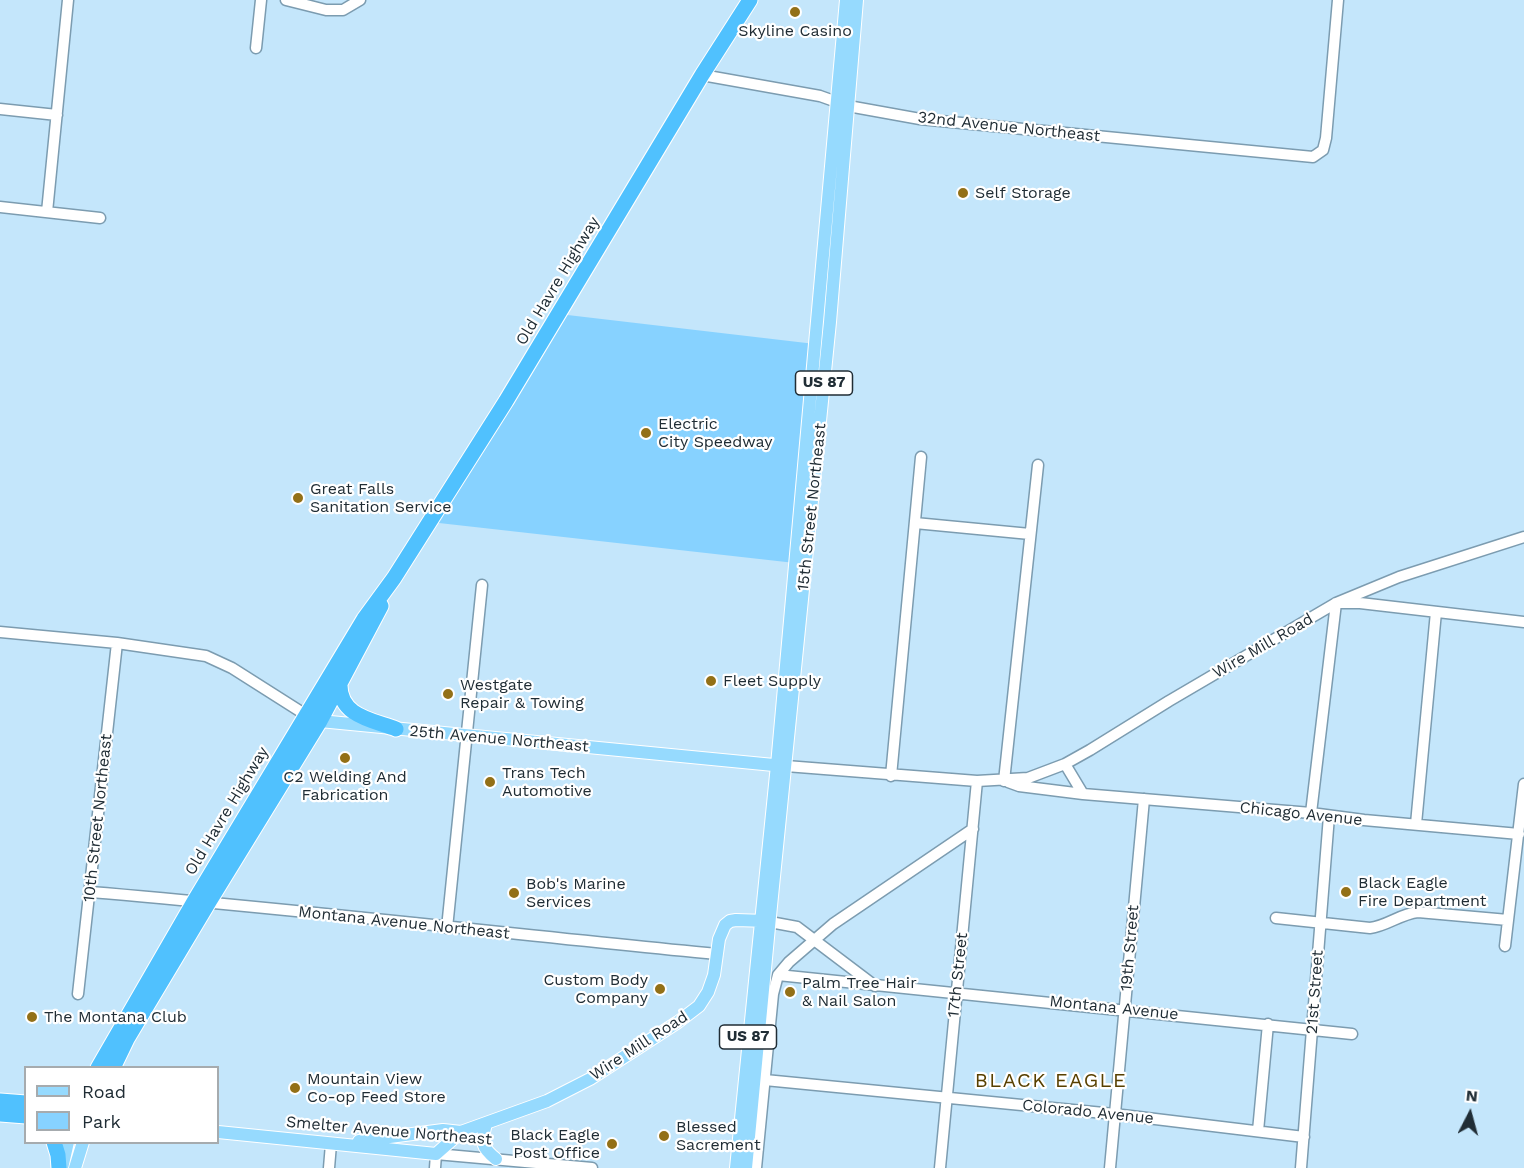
<!DOCTYPE html>
<style>
body{margin:0}
#map{position:relative;width:1524px;height:1168px;overflow:hidden;background:#c4e6fb;font-family:"Work Sans",sans-serif}
canvas{display:block}
.legend{position:absolute;left:24px;top:1066px;width:195px;height:78px;box-sizing:border-box;background:#fff;border:2px solid #a6abae;margin:0;padding:8px 10px;list-style:none;font-size:18px;color:#202d35}
.legend li{display:flex;align-items:center;gap:12px;height:30px}
.legend b{width:30px;border:2px solid #a6abae}
.north{position:absolute;left:1440px;top:1084px;width:60px;height:60px;-webkit-text-stroke:4px #fff;paint-order:stroke;rotate:6deg;font-size:16px;font-weight:700;line-height:24px;text-align:center;color:#202d35}
.north::after{content:'';display:block;margin:auto;width:21px;height:27px;background:#202d35;clip-path:polygon(50% 0,100% 100%,50% 72%,0 100%)}
</style>
<div id="map">
<canvas width="1524" height="1168"></canvas>
<ul class="legend">
<li><b style="height:8px;background:#96dafe"></b>Road</li>
<li><b style="height:16px;background:#87d2ff"></b>Park</li>
</ul>
<div class="north">N</div>
</div>
<script>
const g = document.querySelector('canvas').getContext('2d');
g.lineJoin = 'round';
function paint(path, color) { g.fillStyle = color; g.fill(path, 'evenodd'); }
function strokePath(path, color, width, dash) { g.strokeStyle = color; g.lineWidth = width; g.lineCap = dash ? 'butt' : 'round'; g.setLineDash(dash || []); g.stroke(path); }
function write(font, color, halo, rows, align = 'center') {
  g.font = font + ' "Work Sans",sans-serif'; g.lineWidth = 4.5; g.setLineDash([]); g.textBaseline = 'middle'; g.strokeStyle = halo; g.fillStyle = color; for (const [text, x, y, turn = 0] of rows) {
    g.save(); g.translate(x, y); g.rotate((+turn || 0) * Math.PI / 180); g.textAlign = isNaN(turn) ? turn : align; if (halo) g.strokeText(text, 0, 0); g.fillText(text, 0, 0); g.restore();
  }
}
const green = new Path2D(`
 M559,314L815,344L795,563L430,522Z`);
const minor = new Path2D(`
 M286,0L326,10H343L360,0
 M256,48L261,0
 M702,75L820,96L848,106L920,119L1313,157L1323,150L1326,138L1338,0
 M0,109L57,115
 M0,207L100,218
 M47,212L68,0
 M915,523L1030,534
 M0,632L117,643L206,656L232,668L306,715
 M1065,764L1083,794
 M786,766L977,781L1028,778L1065,764L1090,750L1169,701L1336,603L1399,577L1524,537
 M891,776L921,457
 M1004,781L1038,465
 M1008,782L1019,786L1083,794L1311,813L1364,820L1519,834
 M1311,813L1336,603H1360L1524,622
 M1416,824L1436,612
 M90,892C299,909 508,934 717,954
 M1276,918L1370,928C1387,926 1400,914 1418,912L1508,920
 M770,922L797,927L875,986
 M447,928L482,585
 M1505,946L1524,784
 M778,975L1352,1034
 M78,994L117,643
 M765,1080L1114,1114L1304,1137
 M1258,1131L1268,1024
 M329,1168L331,1144
 M435,1168L436,1154L592,1168
 M756,1168L773,994L778,975L789,962L833,924L973,829
 M940,1168L977,781
 M1110,1168L1144,799
 M1301,1168L1329,816`);
const major = new Path2D(`
 M312,718L320,721L784,766
 M486,1124C481,1142 481,1147 496,1159
 M218,1132L436,1154L461,1132L547,1101L590,1079L678,1022L699,1006L708,992L714,975L719,939L725,925L730,921L736,920L766,921
 M359,1141L443,1130L461,1132
 M62,1168L68,1142
 M75,1168L83,1142
 M736,1168L777,765L846,0
 M746,1168L771,906L830,322L857,0`);
const highway = new Path2D(`
 M340,684C339,716 372,720 396,729
 M98,1068L195,900L364,619L394,578L506,401L702,75L750,0
 M113,1068L127,1039L209,902L320,721L381,606
 M0,1101L26,1103
 M0,1114L26,1116
 M54,1142L58,1155L59,1168`);
const markers = [
 [795,12,6,"#937017"],
 [963,193,6,"#937017"],
 [646,433,6,"#937017"],
 [298,498,6,"#937017"],
 [711,681,6,"#937017"],
 [448,694,6,"#937017"],
 [345,758,6,"#937017"],
 [490,782,6,"#937017"],
 [1346,892,6,"#937017"],
 [514,893,6,"#937017"],
 [660,989,6,"#937017"],
 [790,992,6,"#937017"],
 [32,1017,6,"#937017"],
 [295,1088,6,"#937017"],
 [664,1136,6,"#937017"],
 [612,1144,6,"#937017"]
];
const shields = [
 [824,383,57],
 [748,1037,57]
];
const shieldNames = [
 ["US 87",824,383],
 ["US 87",748,1037]
];
const poiNames = [
 ["Skyline Casino",795,31,"center"],
 ["Self Storage",975,193],
 ["Electric",658,424],
 ["City Speedway",658,442],
 ["Great Falls",310,489],
 ["Sanitation Service",310,507],
 ["Fleet Supply",723,681],
 ["Westgate",460,685],
 ["Repair & Towing",460,703],
 ["Trans Tech",502,773],
 ["Automotive",502,791],
 ["C2 Welding And",345,777,"center"],
 ["Fabrication",345,795,"center"],
 ["Black Eagle",1358,883],
 ["Fire Department",1358,901],
 ["Bob's Marine",526,884],
 ["Services",526,902],
 ["Custom Body",648,980,"right"],
 ["Company",648,998,"right"],
 ["Palm Tree Hair",802,983],
 ["& Nail Salon",802,1001],
 ["The Montana Club",44,1017],
 ["Mountain View",307,1079],
 ["Co-op Feed Store",307,1097],
 ["Blessed",676,1127],
 ["Sacrement",676,1145],
 ["Black Eagle",600,1135,"right"],
 ["Post Office",600,1153,"right"]
];
const streetNames = [
 ["32nd Avenue Northeast",1009,127,6],
 ["Old Havre Highway",558,281,-59],
 ["15th Street Northeast",812,507,-84],
 ["Wire Mill Road",1263,646,-30],
 ["25th Avenue Northeast",499,739,5],
 ["Old Havre Highway",227,811,-59],
 ["Chicago Avenue",1301,814,6],
 ["10th Street Northeast",98,818,-84],
 ["Montana Avenue Northeast",404,923,6],
 ["19th Street",1130,948,-85],
 ["17th Street",958,975,-84],
 ["21st Street",1315,992,-86],
 ["Montana Avenue",1114,1008,6],
 ["Wire Mill Road",639,1046,-33],
 ["Colorado Avenue",1088,1112,6],
 ["Smelter Avenue Northeast",389,1131,5]
];
const quarterNames = [
 ["BLACK EAGLE",1051,1081]
];
paint(green, '#87d2ff');
strokePath(minor, '#7c9cb0', 13);
strokePath(major, '#fff', 14);
strokePath(highway, '#fff', 17);
strokePath(minor, '#fff', 10);
strokePath(major, '#96dafe', 12);
strokePath(highway, '#50c1fe', 15);
for (const [x, y, r, color] of markers) { const dot = new Path2D(); dot.arc(x, y, r, 0, 2 * Math.PI); g.fillStyle = color; g.fill(dot); strokePath(dot, '#fff', 2); }
for (const [x, y, w] of shields) { const box = new Path2D(); box.roundRect(x - w / 2, y - 12, w, 24, 4.5); g.fillStyle = '#fff'; g.fill(box); strokePath(box, '#202d35', 1.5); }
write('bold 15px', '#202d35', null, shieldNames);
write('16px', '#202d35', '#fff', poiNames, 'left');
write('16px', '#202d35', '#fff', streetNames);
g.letterSpacing = '1.5px';
write('20px', '#584000', '#fff', quarterNames);
g.letterSpacing = '0px';
</script>
